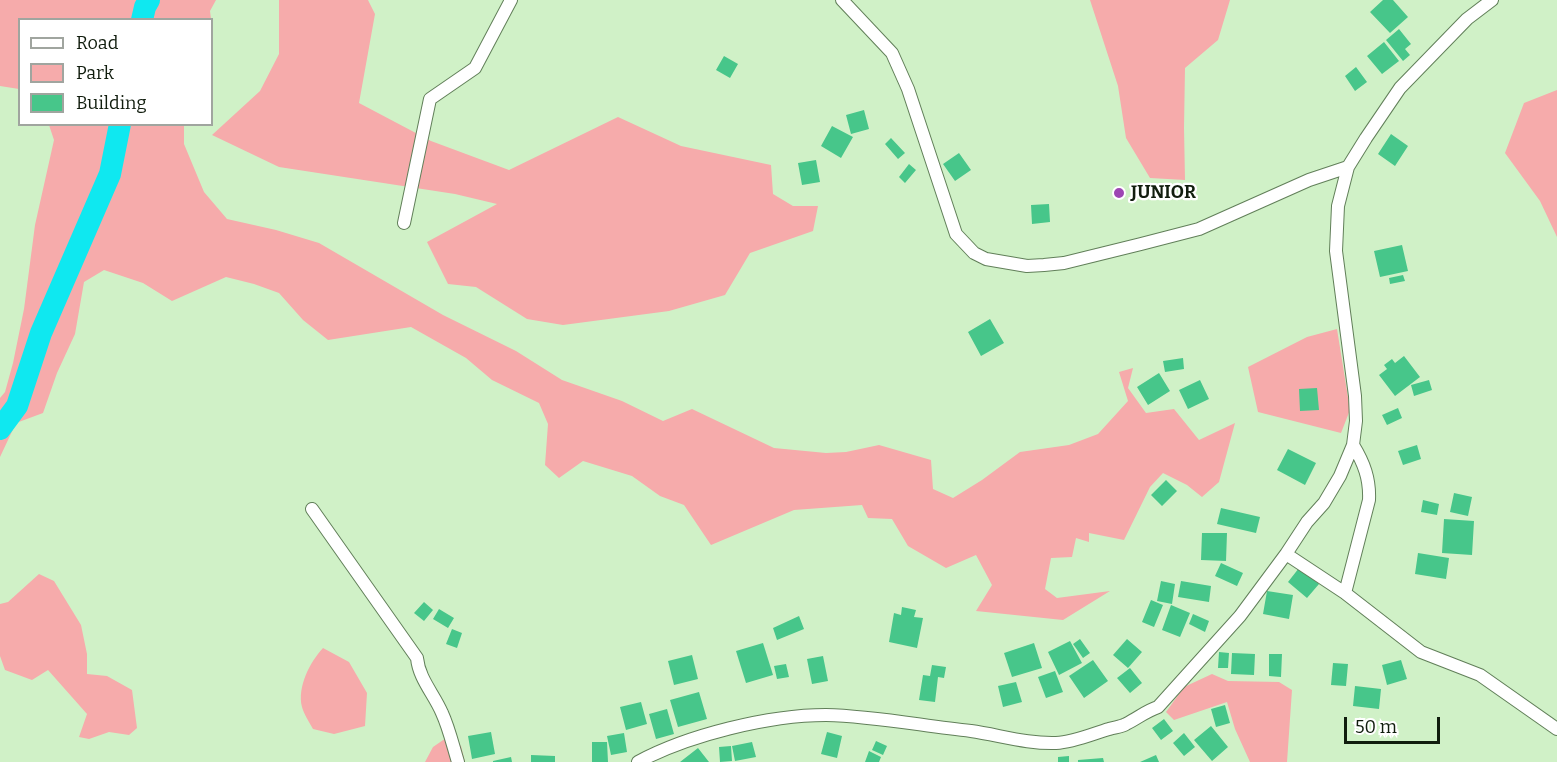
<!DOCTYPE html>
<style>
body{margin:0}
#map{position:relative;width:1557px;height:762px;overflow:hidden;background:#d0f1c7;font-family:Bitter,serif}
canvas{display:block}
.legend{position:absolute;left:18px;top:18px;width:195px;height:108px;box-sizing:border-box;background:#fff;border:2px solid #a0a59f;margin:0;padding:8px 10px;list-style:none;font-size:18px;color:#111d0e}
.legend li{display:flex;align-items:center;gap:12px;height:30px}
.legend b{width:30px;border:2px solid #a0a59f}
.scale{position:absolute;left:1344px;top:717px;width:96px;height:27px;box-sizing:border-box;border:3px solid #111d0e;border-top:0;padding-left:8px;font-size:18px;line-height:21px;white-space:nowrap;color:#111d0e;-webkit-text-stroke:4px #fff;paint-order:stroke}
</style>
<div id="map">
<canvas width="1557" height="762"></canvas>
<ul class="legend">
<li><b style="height:8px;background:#fff"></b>Road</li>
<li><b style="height:16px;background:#f6abab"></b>Park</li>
<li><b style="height:16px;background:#47c68a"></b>Building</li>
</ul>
<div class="scale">50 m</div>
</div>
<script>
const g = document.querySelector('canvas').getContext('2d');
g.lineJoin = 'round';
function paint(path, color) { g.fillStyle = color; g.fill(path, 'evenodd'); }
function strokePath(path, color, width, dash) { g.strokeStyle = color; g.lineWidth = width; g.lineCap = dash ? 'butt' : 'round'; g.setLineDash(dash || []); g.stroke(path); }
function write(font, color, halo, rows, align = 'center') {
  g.font = font + ' Bitter,serif'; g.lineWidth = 4.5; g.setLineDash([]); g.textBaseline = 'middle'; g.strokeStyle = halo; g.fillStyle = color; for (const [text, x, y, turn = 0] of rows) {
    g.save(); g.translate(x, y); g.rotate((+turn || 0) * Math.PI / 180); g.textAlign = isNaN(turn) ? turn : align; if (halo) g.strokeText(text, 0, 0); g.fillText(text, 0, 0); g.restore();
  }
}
const green = new Path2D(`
 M0,0H216L210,11L211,19L20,20L19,89L0,86Z
 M279,0H368L375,14L359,103L431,141L509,170L618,117L681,146L771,165L773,194L793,206H818L813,231L750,253L725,295L669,311L563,325L527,319L476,287L448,284L427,242L497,204L455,194L279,167L212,135L260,91L279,54Z
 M1090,0H1230L1218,40L1185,68L1184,128L1185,180L1150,178L1126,138L1118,86Z
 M1557,90V237L1540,201L1505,153L1524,103Z
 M49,125H184V144L204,192L227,219L276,230L319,243L443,315L516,351L562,380L622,401L663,421L692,409L774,448L826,453L846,452L879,445L931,460L933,489L953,498L982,480L1020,452L1069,445L1098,434L1128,401L1119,372L1133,368L1128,388L1146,413L1174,409L1199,440L1235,423L1219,482L1202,497L1187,485L1163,473L1150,487L1124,540L1089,533V542L1076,538L1072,557L1051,558L1045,589L1057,598L1110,591L1063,620L976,611L992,585L976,555L946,568L908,546L892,519L868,518L862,505L794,510L711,545L684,505L660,496L632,476L583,461L559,478L545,465L548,424L539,403L492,380L466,358L411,327L328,340L303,320L279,293L254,284L226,277L172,301L143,283L104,270L84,282L75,334L57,373L43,413L16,423L0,457V398L5,392L13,363L24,309L35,225L54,140Z
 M1337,329L1350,410L1341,433L1258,412L1248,367L1307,337Z
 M39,574L54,581L81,625L87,654V674L107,676L132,690L137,728L129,735L109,732L89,739L79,737L87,714L48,670L32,680L5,670L0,656V604L8,602Z
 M323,648L349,662L367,693L365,726L334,734L313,729C309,722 304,714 302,707C297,687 310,662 323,648Z
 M1212,674L1228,681L1279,682L1292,690L1287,762H1250L1235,729L1227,702L1174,720L1166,712L1184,687Z
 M449,736L461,746L465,762H425L433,747Z`);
const river = new Path2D(`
 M142,20L145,7L149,0
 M0,429L17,406L41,333L110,174L120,124`);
const building = new Path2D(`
 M1383,0H1393L1408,17L1390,33L1370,12Z
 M1399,29L1411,44L1405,49L1410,55L1403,61L1386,40Z
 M1384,42L1399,61L1382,74L1367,56Z
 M724,56L738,64L730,78L716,70Z
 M1356,67L1367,82L1355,91L1345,76Z
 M864,110L869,129L851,134L846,115Z
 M832,126L853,137L841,158L821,146Z
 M1391,134L1408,146L1395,166L1378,154Z
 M891,138L905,153L898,159L885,144Z
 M959,153L971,170L955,181L943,164Z
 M816,160L820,182L802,185L798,163Z
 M909,164L916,170L905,183L899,177Z
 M1049,204L1050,222L1032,224L1031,205Z
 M1402,245L1408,271L1380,277L1374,251Z
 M1403,275L1405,281L1390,284L1389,278Z
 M990,319L1004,343L981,356L968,332Z
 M1404,356L1420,377L1395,396L1379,375L1387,369L1384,365L1392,359L1395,363Z
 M1183,358L1184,369L1165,372L1163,361Z
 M1159,373L1170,391L1148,405L1137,387Z
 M1200,380L1209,399L1188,409L1179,390Z
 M1429,380L1432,390L1414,396L1411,385Z
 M1317,388L1319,410L1300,411L1299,389Z
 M1398,408L1402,418L1387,425L1382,415Z
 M1417,445L1421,459L1403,465L1398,451Z
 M1288,449L1316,463L1305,485L1277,470Z
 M1166,480L1177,491L1162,506L1151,495Z
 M1454,493L1472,497L1468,516L1450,512Z
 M1423,500L1439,504L1437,515L1421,512Z
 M1221,508L1260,517L1256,533L1217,524Z
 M1444,519L1474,521L1472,555L1442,553Z
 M1202,533H1227L1226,561L1201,560Z
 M1418,553L1449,558L1446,579L1415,574Z
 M1221,563L1243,573L1237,586L1215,576Z
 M1299,568L1319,584L1307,598L1288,582Z
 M1161,581L1175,584L1172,604L1157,601Z
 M1181,581L1211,586L1209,602L1178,597Z
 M1267,591L1293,595L1289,619L1263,614Z
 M1151,600L1163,605L1154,627L1142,622Z
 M424,602L433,610L424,621L414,613Z
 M1171,605L1190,613L1180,637L1162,630Z
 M902,607L916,610L914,617L923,618L917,648L889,642L894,613L901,615Z
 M439,609L454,618L448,628L433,619Z
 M1193,614L1209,621L1205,632L1189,624Z
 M799,616L804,629L777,640L773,628Z
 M452,629L462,633L457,648L446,644Z
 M1080,639L1090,653L1083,658L1073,644Z
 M1127,639L1142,652L1128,668L1113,655Z
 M1070,641L1082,663L1059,675L1048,652Z
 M763,643L773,675L746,683L736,651Z
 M1034,643L1042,668L1012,677L1004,653Z
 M1219,652L1229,653L1228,668H1218Z
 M1232,653L1255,654L1254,675L1231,674Z
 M1269,654H1282L1281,677L1269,676Z
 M692,655L698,679L674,685L668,661Z
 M823,656L828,681L812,684L807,659Z
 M1093,660L1108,681L1084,698L1069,676Z
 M1401,660L1407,679L1387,685L1382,665Z
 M1333,663L1348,664L1346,686L1331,685Z
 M786,664L789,677L777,679L774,666Z
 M932,665L946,667L944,678L938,677L935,702L919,700L923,675L930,676Z
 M1130,668L1142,683L1130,693L1117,678Z
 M1055,671L1063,692L1046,698L1038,677Z
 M1016,682L1022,702L1003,707L998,686Z
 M1355,686L1381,689L1379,709L1353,706Z
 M699,692L707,719L678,727L670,700Z
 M641,702L647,724L626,730L620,707Z
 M1225,705L1230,723L1216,727L1211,709Z
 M667,709L674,734L656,739L649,714Z
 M1164,719L1173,731L1161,740L1152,728Z
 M1211,726L1228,747L1212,761L1194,740Z
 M491,732L495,754L472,759L468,736Z
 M827,732L842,736L837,758L821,754Z
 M624,733L627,752L611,755L607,736Z
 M1184,733L1195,747L1184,756L1173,743Z
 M876,741L887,746L883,755L872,750Z
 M592,742H607L608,762H592Z
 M752,742L756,757L735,761L732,746Z
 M731,746L732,761L720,762L719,747Z
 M698,748L709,762H680Z
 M869,751L881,757L879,762H865Z
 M531,755L555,756V762H531Z
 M1156,755L1159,762H1140Z
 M1069,756V762H1058V757Z
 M511,757L512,762H493V761Z
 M1103,758L1104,762H1078V760Z`);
const minor = new Path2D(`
 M842,0L892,53L908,89L956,234L974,253L986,259L1027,266L1044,265L1064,263L1141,244L1199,229L1309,180L1348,167
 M404,223L430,99L475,68L511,0
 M312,509L417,658C419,679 434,694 442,713C449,728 453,746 458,762
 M1286,554L1345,593L1421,652L1480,675L1557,729
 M1345,593L1369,500C1370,479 1364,463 1353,445
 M638,762C688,735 769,715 826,715C874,716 923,726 971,731C999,735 1028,744 1056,743C1074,742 1092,734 1109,729C1115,727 1121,727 1126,724C1138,718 1146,711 1158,707L1240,616L1286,554L1307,522L1324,503L1340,476L1353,445L1356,421L1355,396L1336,251L1338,206L1348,167L1366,138L1400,88L1467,19L1492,0`);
const markers = [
 [1119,193,6,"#9d46b3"]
];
const poiNames = [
 ["JUNIOR",1131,193]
];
paint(green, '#f6abab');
strokePath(river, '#0fe8f0', 22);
paint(building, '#47c68a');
strokePath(minor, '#617f59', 14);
strokePath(minor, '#fff', 12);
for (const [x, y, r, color] of markers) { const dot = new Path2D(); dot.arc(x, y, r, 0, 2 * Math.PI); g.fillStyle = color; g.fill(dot); strokePath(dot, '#fff', 2); }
write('bold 18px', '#111d0e', '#fff', poiNames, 'left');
</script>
